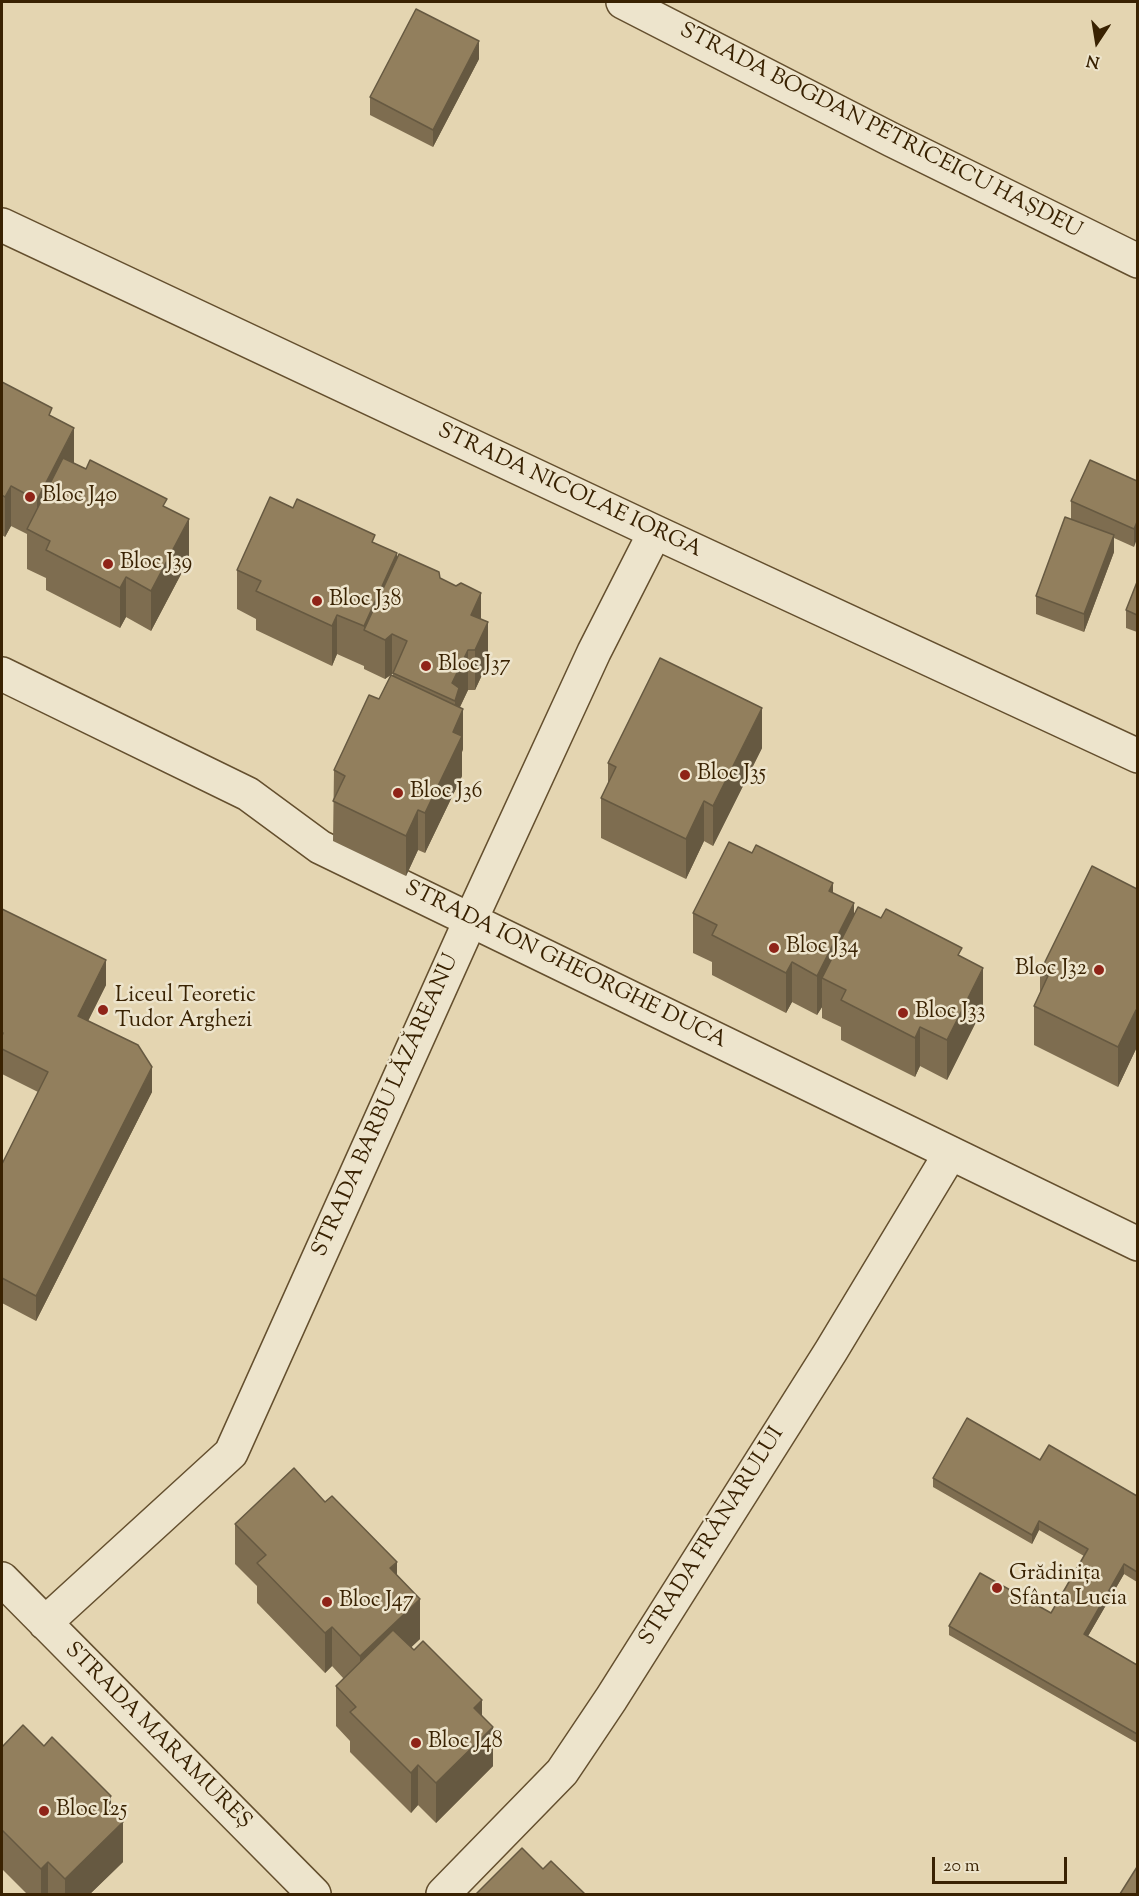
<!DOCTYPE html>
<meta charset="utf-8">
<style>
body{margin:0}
#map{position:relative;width:1139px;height:1896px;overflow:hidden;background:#e4d5b1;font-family:"Sorts Mill Goudy",serif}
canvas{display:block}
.frame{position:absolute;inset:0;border:3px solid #392202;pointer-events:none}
.north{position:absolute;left:1067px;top:12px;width:60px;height:60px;-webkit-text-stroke:4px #ede4cc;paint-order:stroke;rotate:192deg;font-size:16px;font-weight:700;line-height:24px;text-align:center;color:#392202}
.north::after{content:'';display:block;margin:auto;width:21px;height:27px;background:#392202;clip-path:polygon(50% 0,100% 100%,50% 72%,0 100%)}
.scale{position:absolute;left:932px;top:1857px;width:135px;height:27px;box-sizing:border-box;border:3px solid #392202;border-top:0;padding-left:8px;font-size:18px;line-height:21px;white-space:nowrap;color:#392202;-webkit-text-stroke:4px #ede4cc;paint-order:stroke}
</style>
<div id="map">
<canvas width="1139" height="1896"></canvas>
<div class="frame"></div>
<div class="north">N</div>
<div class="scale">20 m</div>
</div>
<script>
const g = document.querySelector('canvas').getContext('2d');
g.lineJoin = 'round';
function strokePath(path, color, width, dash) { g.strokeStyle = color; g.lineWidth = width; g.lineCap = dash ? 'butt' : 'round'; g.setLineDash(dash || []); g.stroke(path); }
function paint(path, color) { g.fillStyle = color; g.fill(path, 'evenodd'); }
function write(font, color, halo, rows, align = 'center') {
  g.font = font + ' "Sorts Mill Goudy",serif'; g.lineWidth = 5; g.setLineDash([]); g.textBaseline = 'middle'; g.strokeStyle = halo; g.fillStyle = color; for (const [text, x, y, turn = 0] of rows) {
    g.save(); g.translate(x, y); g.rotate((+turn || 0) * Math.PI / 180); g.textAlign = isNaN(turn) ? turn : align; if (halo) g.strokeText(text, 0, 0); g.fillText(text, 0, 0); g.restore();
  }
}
const minor = new Path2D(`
 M623,2L892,140L1138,261
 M2,225L655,532L1138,756
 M2,674L248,794L320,847L1138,1244
 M2,1579L314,1894
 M45,1623L231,1453L471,919L594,652L655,532
 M443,1894L562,1772L611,1699L831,1351L950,1154`);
const wall = new Path2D(`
 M479,59L433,147L370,115V97Z
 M2,382L52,417L74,463L167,508L189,559L151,631L126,617L120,628L46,590V578L27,569V534L11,526L5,537L2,535Z
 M1137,481L1134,547L1114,538V552L1084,632L1036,614V596L1071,519V501Z
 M293,508L375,543L397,558L440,578L481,619L488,662L475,690H468L460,707L463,749L462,752V776L425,853L418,850L406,876L333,841L334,770L379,699L393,676V674H392L385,679L364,669V665V666L337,654L332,666L256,630V619L237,609V570Z
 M1137,582V632L1126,628V610Z
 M762,748L713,846L704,841L686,879L601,838V798L608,785V763Z
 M1137,889V1050L1136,1049L1118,1087L1034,1045V1006L1040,993V972Z
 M833,893L854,915L962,957L983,1008L947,1080L920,1066L915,1077L841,1040V1027L822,1018V1007L817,1015L792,1002L786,1013L712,975V962L693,953V913Z
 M2,909L106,985L88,1021L152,1092L36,1321L2,1303V1164L38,1092L2,1074Z
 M1040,1460L1137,1496V1582L1124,1574L1088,1636L1137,1665V1743L949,1635V1626L1051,1613L1084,1556L1039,1530L1032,1544L933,1487V1478Z
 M325,1502L397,1575L420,1639L411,1647L482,1715L493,1766L436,1823L418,1805L411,1813L350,1752V1741L336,1726V1686L344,1679L332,1666L325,1673L257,1603V1586L235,1564V1524Z
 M2,1747L111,1811L123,1862L90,1894H27L2,1869Z`);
const shadedWall = new Path2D(`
 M479,41V59L433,147V130Z
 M74,428V468L37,534V500Z
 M11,486V526L5,537V497Z
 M189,519V559L151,631V591Z
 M1137,522V539L1134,547V529Z
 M1114,535V552L1084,632V614Z
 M397,553V593L364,630V666V626Z
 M126,577V617L120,628V588Z
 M481,593V632L471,615Z
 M337,615V654L332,666V626Z
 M488,622V662L475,690V650Z
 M392,634V674L385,679V640Z
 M468,650V690L459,709H463V749L462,752V776L425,853V813L455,727V701L452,683Z
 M762,708V748L713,846V806Z
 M704,801V841L686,879V839Z
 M418,810V850L406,876V836Z
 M833,883V923L829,891Z
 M854,903V943L822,978V1007L817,1015V976Z
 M106,960V985L78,1041V1016Z
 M792,962V1002L786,1013V973Z
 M983,968V1008L947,1080V1040Z
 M1136,1010V1049L1118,1087V1047Z
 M920,1027V1066L915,1077V1038Z
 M152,1067V1092L36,1321V1296Z
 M1039,1521V1530L1032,1544V1535Z
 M397,1562V1602L390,1568Z
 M1124,1564V1574L1084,1643V1634Z
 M420,1599V1639L360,1696V1656Z
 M332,1627V1666L325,1673V1633Z
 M482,1700V1738L493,1727V1766L436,1823V1783L474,1708Z
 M418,1765V1805L411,1813V1773Z
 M111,1796V1834L123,1822V1862L90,1894H65V1879L103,1804Z
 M48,1862V1894H41V1869Z`);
const building = new Path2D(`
 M416,9L479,41L433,130L370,97Z
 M2,382L52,408L49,415L74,428L37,500L11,486L5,497L2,495Z
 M63,458L86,469L90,460L167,499L163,506L189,519L151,591L126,577L120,588L46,550L50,541L27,529Z
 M1090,460L1137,481V522L1134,529L1071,501Z
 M270,497L293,508L297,499L375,535L372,542L397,553L364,626L337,615L332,626L256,591L261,581L237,570Z
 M1065,517L1114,535L1084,614L1036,596Z
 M399,554L439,572L440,578L456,586L461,583L481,593L471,615L488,622L475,650H468L452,683L459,688L455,701L393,673L407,641L392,634L385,640L364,630Z
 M1137,582V615L1126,610Z
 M660,658L762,708L713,806L704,801L686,839L601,798L616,767L608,763Z
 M391,675L463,709L453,732L462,736L425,813L418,810L406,836L333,801L345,776L334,770L369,695L379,699Z
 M729,842L752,853L756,845L833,883L829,891L854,903L817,976L792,962L786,973L712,935L717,925L693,913Z
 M1092,866L1137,889V1010H1136L1118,1047L1034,1006L1048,976L1040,972Z
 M858,907L881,918L886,909L962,948L958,955L983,968L947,1040L920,1027L915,1038L841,1000L846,990L822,978Z
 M2,909L106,960L78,1016L138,1045L152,1067L36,1296L2,1278V1164L48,1072L2,1049V1036L3,1033L2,1032Z
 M967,1418L1040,1460L1049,1445L1137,1496V1572L1124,1564L1084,1634L1137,1665V1734L949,1626L980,1573L1051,1613L1088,1549L1039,1521L1032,1535L933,1478Z
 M294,1468L325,1502L332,1496L397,1562L390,1568L420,1599L360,1656L332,1627L325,1633L257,1563L266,1555L235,1524Z
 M393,1630L414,1650L423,1641L482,1700L474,1708L493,1727L436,1783L418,1765L411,1773L350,1712L356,1707L336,1686Z
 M23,1725L44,1746L52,1737L111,1796L103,1804L123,1822L65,1879L48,1862L41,1869L2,1830V1747Z
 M522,1848L543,1869L551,1861L585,1894H476Z
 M1137,1867V1894H1120Z`);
const markers = [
 [30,497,6,"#8f2418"],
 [108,564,6,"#8f2418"],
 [317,601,6,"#8f2418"],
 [426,666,6,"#8f2418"],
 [685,775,6,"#8f2418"],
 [398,793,6,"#8f2418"],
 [774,948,6,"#8f2418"],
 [1099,970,6,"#8f2418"],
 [103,1010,6,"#8f2418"],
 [903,1013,6,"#8f2418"],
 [997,1588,6,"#8f2418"],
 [327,1602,6,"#8f2418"],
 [416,1743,6,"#8f2418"],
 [44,1811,6,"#8f2418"]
];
const streetNames = [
 ["STRADA BOGDAN PETRICEICU HAȘDEU",880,132,27],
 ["STRADA NICOLAE IORGA",569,492,25],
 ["STRADA ION GHEORGHE DUCA",565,966,26],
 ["STRADA BARBU LĂZĂREANU",387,1106,-66],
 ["STRADA FRÂNARULUI",713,1537,-58],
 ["STRADA MARAMUREȘ",157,1737,45]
];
const poiNames = [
 ["Bloc J40",42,497],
 ["Bloc J39",120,564],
 ["Bloc J38",329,601],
 ["Bloc J37",438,666],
 ["Bloc J35",697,775],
 ["Bloc J36",410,793],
 ["Bloc J34",786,948],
 ["Bloc J32",1087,970,"right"],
 ["Liceul Teoretic",115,997],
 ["Tudor Arghezi",115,1022],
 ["Bloc J33",915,1013],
 ["Grădinița",1009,1575],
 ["Sfânta Lucia",1009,1600],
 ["Bloc J47",339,1602],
 ["Bloc J48",428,1743],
 ["Bloc I25",56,1811]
];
strokePath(minor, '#644f2e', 36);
strokePath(minor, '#ede4cc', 33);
paint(wall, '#7e6d50');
paint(shadedWall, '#665941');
paint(building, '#927f5d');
strokePath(building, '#665941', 1.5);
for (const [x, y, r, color] of markers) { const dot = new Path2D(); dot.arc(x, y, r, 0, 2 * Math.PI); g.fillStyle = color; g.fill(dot); strokePath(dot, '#ede4cc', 2); }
write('22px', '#392202', '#ede4cc', streetNames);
write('22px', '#392202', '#ede4cc', poiNames, 'left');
</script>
